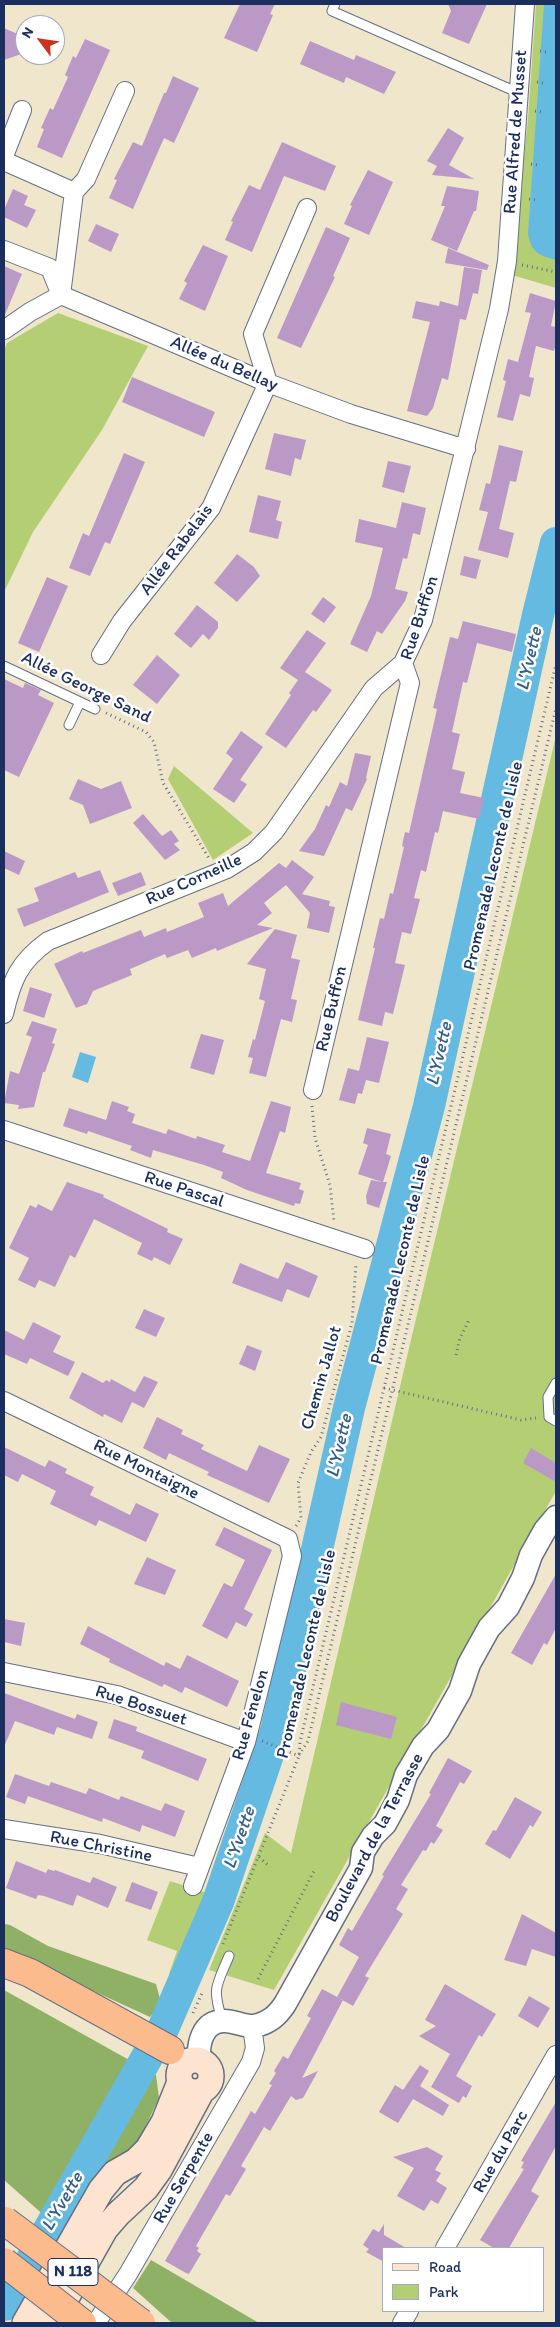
<!DOCTYPE html>
<meta charset="utf-8">
<style>
body{margin:0}
#map{position:relative;width:560px;height:2327px;overflow:hidden;background:#efe6cb;font-family:Itim,sans-serif}
canvas{display:block}
.frame{position:absolute;inset:0;border:5px solid #1b2f5e;pointer-events:none}
.legend{position:absolute;left:382px;top:2247px;width:162px;height:65px;box-sizing:border-box;background:#fff;border:1px solid #a4acbf;margin:0;padding:6px 9px;list-style:none;font-size:15px;color:#1b2f5e}
.legend li{display:flex;align-items:center;gap:10px;height:25px}
.legend b{width:25px;border:1px solid #a4acbf}
.north{position:absolute;left:15px;top:15px;width:50px;height:50px;box-sizing:border-box;background:#fff;border:1px solid #a4acbf;border-radius:50%;rotate:301deg;font-size:14px;font-weight:700;line-height:20px;text-align:center;color:#1b2f5e}
.north::after{content:'';display:block;margin:auto;width:18px;height:22px;background:#c8321e;clip-path:polygon(50% 0,100% 100%,50% 72%,0 100%)}
</style>
<div id="map">
<canvas width="560" height="2327"></canvas>
<div class="frame"></div>
<ul class="legend">
<li><b style="height:6px;background:#fde4d1"></b>Road</li>
<li><b style="height:14px;background:#b4ce74"></b>Park</li>
</ul>
<div class="north">N</div>
</div>
<script>
const g = document.querySelector('canvas').getContext('2d');
g.lineJoin = 'round';
function paint(path, color) { g.fillStyle = color; g.fill(path, 'evenodd'); }
function strokePath(path, color, width, dash) { g.strokeStyle = color; g.lineWidth = width; g.lineCap = dash ? 'butt' : 'round'; g.setLineDash(dash || []); g.stroke(path); }
function write(font, color, halo, rows, align = 'center') {
  g.font = font + ' Itim,sans-serif'; g.lineWidth = 5; g.setLineDash([]); g.textBaseline = 'middle'; g.strokeStyle = halo; g.fillStyle = color; for (const [text, x, y, turn = 0] of rows) {
    g.save(); g.translate(x, y); g.rotate((+turn || 0) * Math.PI / 180); g.textAlign = isNaN(turn) ? turn : align; if (halo) g.strokeText(text, 0, 0); g.fillText(text, 0, 0); g.restore();
  }
}
const green = new Path2D(`
 M536,4H556V288L512,275L528,118Z
 M58,313L148,346L102,430L33,532L4,592V350L7,343Z
 M556,736V1491L274,1990L209,1970L265,1833L291,1853L410,1344Z
 M174,766L253,833L213,860L168,779Z
 M170,1881L207,1893L176,1977L169,1974L177,1951L147,1940Z`);
const forest = new Path2D(`
 M4,1924L10,1925L48,1946L156,1984L161,2003L150,2017L4,1950Z
 M4,1990L156,2075L159,2098L140,2138L72,2240L4,2180Z
 M151,2260L259,2323H172L133,2288Z`);
const water = new Path2D(`
 M544,4H556V260C538,255 532,253 528,234Z
 M80,1052L96,1057L88,1083L72,1077Z`);
const river = new Path2D(`
 M4,2305L30,2263L163,2029L218,1902L276,1731L349,1408L429,1106L538,615L556,543`);
const building = new Path2D(`
 M240,4H275L270,14L273,15L257,52L224,38Z
 M448,4H487L469,44L442,33L451,11Z
 M4,28L22,36L19,42L24,53L4,60Z
 M85,39L110,50L62,158L37,147L44,129L41,128L50,108L53,110L68,77L65,75L73,56L76,58Z
 M310,41L354,60L356,55L396,72L384,94L346,77L344,83L300,64Z
 M173,76L199,88L174,143L164,138L133,209L109,198L117,180L114,179L133,142L142,146L164,93H166Z
 M448,128L464,138L449,165L474,179L432,175L437,166L427,161Z
 M282,142L336,166L325,191L284,176L252,252L225,240L233,222L231,221L249,185L260,190Z
 M368,170L393,182L369,235L344,224L352,206L350,205Z
 M447,186L479,191L476,211H474L457,251L431,240L445,206H441Z
 M13,189L28,196L24,205L36,210L27,228L4,217V210Z
 M96,224L119,234L111,252L88,241Z
 M326,227L350,238L333,276L335,277L301,348L277,338Z
 M203,245L228,256L205,311L179,299L187,283L184,281Z
 M448,248L489,265L487,270L445,263Z
 M4,266L22,274L4,317Z
 M464,267L482,270L478,294L473,293L466,320L460,319L448,380L442,378L433,408L427,416L407,411L430,322L412,318L416,301L439,306L440,301L458,306Z
 M530,293L556,301L551,326L556,327V343L554,351L536,346L529,377L534,378L530,397L520,394L513,421L497,417L506,381L503,380L508,359L518,362L531,313L525,312Z
 M132,377L215,412L204,437L122,402Z
 M274,433L306,440L301,460L295,458L291,476L265,469Z
 M499,445L523,451L516,482L510,481L499,529L514,533L508,558L478,550L488,512L479,510L486,483L490,484Z
 M124,453L145,462L110,544L105,542L90,576L69,568L83,533L89,536Z
 M388,461L411,466L404,493L382,487Z
 M258,495L281,501L276,520L282,522L278,539L249,532Z
 M402,502L426,508L420,535L413,533L407,559L403,558L395,589L408,592L405,601L382,634L377,631L367,652L350,644L371,596L383,548L355,542L359,519L396,528Z
 M237,554L254,567L260,576L237,602L214,583Z
 M464,556L481,560L476,579L460,575Z
 M47,577L68,586L39,652L18,643Z
 M323,597L336,607L324,623L311,614Z
 M197,605L218,622V628L209,640L203,634L191,648L174,634Z
 M463,621L516,634L512,652L477,643L467,683L463,682L452,732L460,734L452,769L465,772L460,793L484,798L479,819L443,811L438,833L435,832L426,872L421,870L414,898L420,899L411,934L402,932L395,963L405,965L393,1014L385,1012L382,1026L358,1020L375,948H373L380,918L384,919L390,893L393,894L404,847L402,846L405,832L409,833L437,709L433,708L450,637L458,639Z
 M307,630L326,643L305,672L332,690L316,712L313,710L286,748L265,734L291,695L289,693L298,680L280,668Z
 M157,655L180,675L157,704L133,685Z
 M4,679L23,688L25,683L41,690L38,695L54,703L19,777L4,770Z
 M241,731L263,747L240,780L247,784L234,803L213,789L233,759L226,753Z
 M355,753L371,756L366,778L367,779L352,811L346,808L324,856L299,851L315,829L326,805L329,807L340,782L347,786Z
 M78,779L101,789L121,781L132,808L90,824L83,805L69,799Z
 M143,814L162,836L171,830L179,841L174,844L180,850L165,860L133,823Z
 M4,851L25,861L19,875L4,868Z
 M292,860L314,877L302,894L330,901L329,906L335,907L329,933L307,928L310,913L286,885L264,903L272,913L257,925L273,928L217,951L216,948L192,958L188,950L167,958L165,954L130,969L132,975L93,991L87,1004L76,1008L54,964L82,951L83,953L141,930L144,937L166,928L167,932L204,917L198,903L223,893L228,906L279,863L286,868Z
 M100,870L109,892L24,927L17,909L39,901L34,888L75,872L78,878Z
 M141,872L146,885L118,896L112,883Z
 M275,929L297,935L291,958L300,960L291,999L297,1000L292,1022L281,1019L266,1077L249,1073L253,1058L248,1057L253,1039L255,1040L265,1001L259,999L266,969L247,964Z
 M30,987L52,994L44,1018L23,1011Z
 M32,1021L57,1029L52,1043L55,1044L45,1072H43L34,1107L18,1109L19,1105L4,1103L10,1071L19,1074L32,1037L26,1035Z
 M201,1034L224,1040L214,1075L190,1068Z
 M367,1037L389,1042L379,1083L366,1080L362,1094L358,1093L355,1104L339,1100L348,1068L359,1071Z
 M112,1101L129,1107L127,1111L135,1114L132,1123L166,1134L168,1129L196,1139L197,1136L225,1145L222,1152L250,1161L271,1101L291,1107L285,1133L280,1131L266,1173L301,1183L299,1189L304,1191L300,1204L295,1203L294,1206L247,1190L221,1178L223,1172L204,1165L153,1150L151,1158L130,1150L132,1146L88,1131L87,1134L63,1126L69,1108L106,1120Z
 M367,1128L391,1134L386,1154L391,1156L383,1182H387L379,1208L367,1204L366,1196L371,1180L382,1182L358,1174L368,1145L363,1143Z
 M67,1182L104,1195L103,1197L168,1229L167,1232L183,1239L170,1265L154,1257L152,1261L137,1254L142,1243L94,1219L75,1258L70,1255L55,1287L39,1280L35,1288L18,1280L29,1258L9,1248L30,1205L36,1208L38,1204L52,1211Z
 M286,1262L318,1276L309,1298L287,1289L282,1302L232,1283L240,1263L278,1279Z
 M144,1309L165,1318L156,1337L135,1328Z
 M33,1322L61,1336L53,1352L75,1362L68,1376L30,1358L27,1364L4,1354V1330L24,1340Z
 M247,1345L262,1351L255,1371L239,1364Z
 M82,1372L103,1383L106,1380L110,1382L111,1379L135,1392L144,1376L158,1382L144,1408L132,1402L122,1423L104,1414L103,1417L69,1398Z
 M157,1417L183,1430L181,1434L204,1445L201,1449L247,1471L259,1445L290,1459L269,1503L207,1475L209,1472L169,1453L166,1460L143,1448Z
 M4,1447L45,1467L49,1460L67,1469L65,1473L94,1487L90,1495L130,1515L136,1503L159,1514L146,1542L99,1520L96,1526L50,1504L56,1491L22,1474L18,1482L4,1475Z
 M531,1448L556,1463V1482L523,1463Z
 M224,1527L272,1550L244,1609L253,1614L246,1627L236,1622L227,1639L202,1626L224,1583L232,1587L245,1560L215,1545Z
 M147,1557L176,1570L165,1595L134,1584Z
 M556,1574V1628L547,1645L544,1643L532,1665L511,1653Z
 M4,1619L25,1623L21,1646L4,1642Z
 M88,1626L164,1666L166,1662L180,1669L187,1655L239,1681L227,1707L185,1687L182,1693L164,1684L162,1687L109,1662L110,1659L80,1644Z
 M4,1693L75,1719L77,1714L98,1722L92,1739L57,1727L54,1735L15,1721L4,1747Z
 M341,1702L397,1717L391,1739L336,1725Z
 M114,1719L137,1727L136,1731L207,1759L198,1781L141,1758L144,1751L108,1738Z
 M448,1758L472,1771L464,1784L460,1782L436,1826L443,1830L434,1844L431,1842L426,1851L423,1850L401,1885L408,1889L396,1909L403,1914L365,1976L369,1978L353,2006L337,1997L359,1957L339,1945L348,1928L352,1931L384,1876L382,1875L431,1794L429,1793Z
 M15,1774L49,1786L51,1782L86,1794L89,1788L119,1800L121,1796L161,1811L165,1803L185,1811L175,1837L142,1825L140,1832L103,1818L102,1822L28,1796L25,1804L6,1797Z
 M515,1797L542,1812L533,1827L530,1825L510,1859L485,1844L493,1830L496,1831Z
 M16,1861L46,1873L48,1869L54,1871L55,1870L90,1883L93,1877L117,1887L108,1908L77,1895L73,1906L44,1896L38,1895L36,1899L6,1888Z
 M132,1882L158,1892L151,1910L125,1901Z
 M522,1914L556,1933V1957L532,1949L526,1966L504,1960Z
 M445,1984L496,2014L482,2037L479,2035L456,2076L472,2086L466,2098L463,2096L459,2103L431,2087L450,2054L419,2036L436,2026L425,2020Z
 M322,1989L343,2000L302,2078L318,2071L303,2098L296,2100L291,2096L270,2131L264,2127L241,2166L246,2169L230,2196L226,2194L196,2246L199,2248L197,2251L201,2254L189,2274L186,2273L165,2261L251,2111L255,2114L272,2085L269,2084L276,2073L274,2071L283,2056L288,2059L311,2018L307,2016Z
 M529,1996L550,2008L538,2028L518,2016Z
 M420,2065L429,2071L420,2086L449,2105L443,2116L413,2099L398,2123L379,2112L395,2085L403,2090Z
 M556,2102V2146L531,2191L539,2196L509,2248H494L480,2240L524,2169L521,2168L524,2162L521,2161Z
 M427,2147L443,2156L435,2170L441,2173L436,2181L447,2188L438,2204L431,2200L424,2211L397,2196L414,2168L393,2157Z
 M384,2224V2235L406,2248H384V2262L366,2252L369,2249L363,2245L373,2229L379,2232Z`);
const path = new Path2D(`
 M540,51L546,52
 M537,82L543,83
 M535,111L542,112
 M531,164L538,165
 M529,199L536,200
 M522,265L556,272
 M106,713L146,732L154,742L163,783L210,860
 M312,1106L315,1138L330,1185L334,1222
 M456,1355L460,1338L469,1320
 M384,1388L521,1420L536,1418
 M296,1526L301,1518L298,1483L311,1452L321,1437L352,1323L356,1264
 M262,1741L299,1756
 M299,1755L308,1741L556,708
 M259,1857L270,1867
 M223,1944L299,1756L300,1742L556,664
 M258,1979L315,1869
 M193,2013L203,1991`);
const service = new Path2D(`
 M335,4L332,11L519,93
 M4,666L95,709
 M69,725L80,702
 M556,1383L548,1397L549,1417L556,1421
 M222,2020C212,1987 216,1987 229,1956`);
const minor = new Path2D(`
 M4,156L22,110
 M4,161L74,192
 M4,250L50,268L61,295L268,383L351,414L466,449
 M4,330L30,312L61,295L74,192L86,179L125,91
 M101,655L122,621L211,508L268,383L253,334L307,208
 M4,1014C12,979 19,962 48,941L227,869L254,852L274,832L374,688L403,663
 M313,1090L410,683L403,663L423,620L499,309L507,261L525,4
 M4,1130L365,1249
 M4,1401L288,1539L292,1556L246,1742L193,1886
 M4,1672L117,1695L246,1742
 M4,1829L100,1844L199,1867
 M445,2248L556,2055
 M96,2323L128,2274L251,2062L255,2048L252,2026
 M402,2323L409,2311`);
const tertiary = new Path2D(`
 M199,2060C198,2044 202,2022 223,2021C233,2020 244,2027 254,2026C269,2023 277,2016 285,2004L361,1868L363,1852L373,1836L385,1824L398,1800L406,1775L423,1746L438,1730L460,1691L469,1664L489,1628L508,1607L523,1578L531,1555L545,1530L556,1517`);
const secondary = new Path2D(`
 M179 2076a16 16 0 1 1 32 0a16 16 0 1 1-32 0Z
 M25,2323L101,2190L115,2173L136,2161L148,2149L164,2122L180,2082
 M52,2323L105,2229L118,2214L146,2188L159,2170L201,2092`);
const trunk = new Path2D(`
 M4,1963L30,1973L170,2050`);
const trunkBridge = new Path2D(`
 M5,2221L141,2323
 M4,2262L82,2323`);
const shields = [
 [73,2272,50]
];
const shieldNames = [
 ["N 118",73,2272]
];
const streetNames = [
 ["Rue Alfred de Musset",516,132,-86],
 ["Allée du Bellay",224,364,23],
 ["Allée Rabelais",177,550,-53],
 ["Rue Buffon",420,618,-72],
 ["Allée George Sand",86,688,26],
 ["Promenade Leconte de Lisle",494,866,-77],
 ["Rue Corneille",194,880,-24],
 ["Rue Buffon",332,1009,-77],
 ["Rue Pascal",184,1190,18],
 ["Promenade Leconte de Lisle",401,1260,-77],
 ["Chemin Jallot",322,1378,-74],
 ["Rue Montaigne",146,1470,26],
 ["Promenade Leconte de Lisle",307,1654,-77],
 ["Rue Bossuet",141,1706,18],
 ["Rue Fénelon",251,1715,-74],
 ["Boulevard de la Terrasse",375,1838,-62],
 ["Rue Christine",101,1847,11],
 ["Rue du Parc",501,2152,-60],
 ["Rue Serpente",184,2178,-60]
];
const waterNames = [
 ["L'Yvette",530,659,-77],
 ["L'Yvette",440,1054,-77],
 ["L'Yvette",340,1446,-77],
 ["L'Yvette",240,1838,-71],
 ["L'Yvette",63,2202,-60]
];
paint(green, '#b4ce74');
paint(forest, '#8fb166');
paint(water, '#65bae1');
strokePath(river, '#65bae1', 32);
paint(building, '#bb99c7');
strokePath(service, '#656f84', 11);
strokePath(minor, '#656f84', 20);
strokePath(tertiary, '#656f84', 25);
strokePath(secondary, '#656f84', 28);
strokePath(trunk, '#656f84', 30);
strokePath(path, '#656f84', 3, [1, 4]);
strokePath(service, '#fff', 9);
strokePath(minor, '#fff', 18);
strokePath(tertiary, '#fff', 22);
strokePath(secondary, '#fde4d1', 25);
strokePath(trunk, '#fbbb8c', 28);
strokePath(trunkBridge, '#656f84', 30, []);
strokePath(trunkBridge, '#fbbb8c', 28);
for (const [x, y, w] of shields) { const box = new Path2D(); box.roundRect(x - w / 2, y - 13.5, w, 27, 4); g.fillStyle = '#fff'; g.fill(box); strokePath(box, '#1b2f5e', 1); }
write('bold 16px', '#1b2f5e', null, shieldNames);
write('18px', '#1b2f5e', '#fff', streetNames);
write('italic 19px', '#35608c', '#fff', waterNames);
</script>
